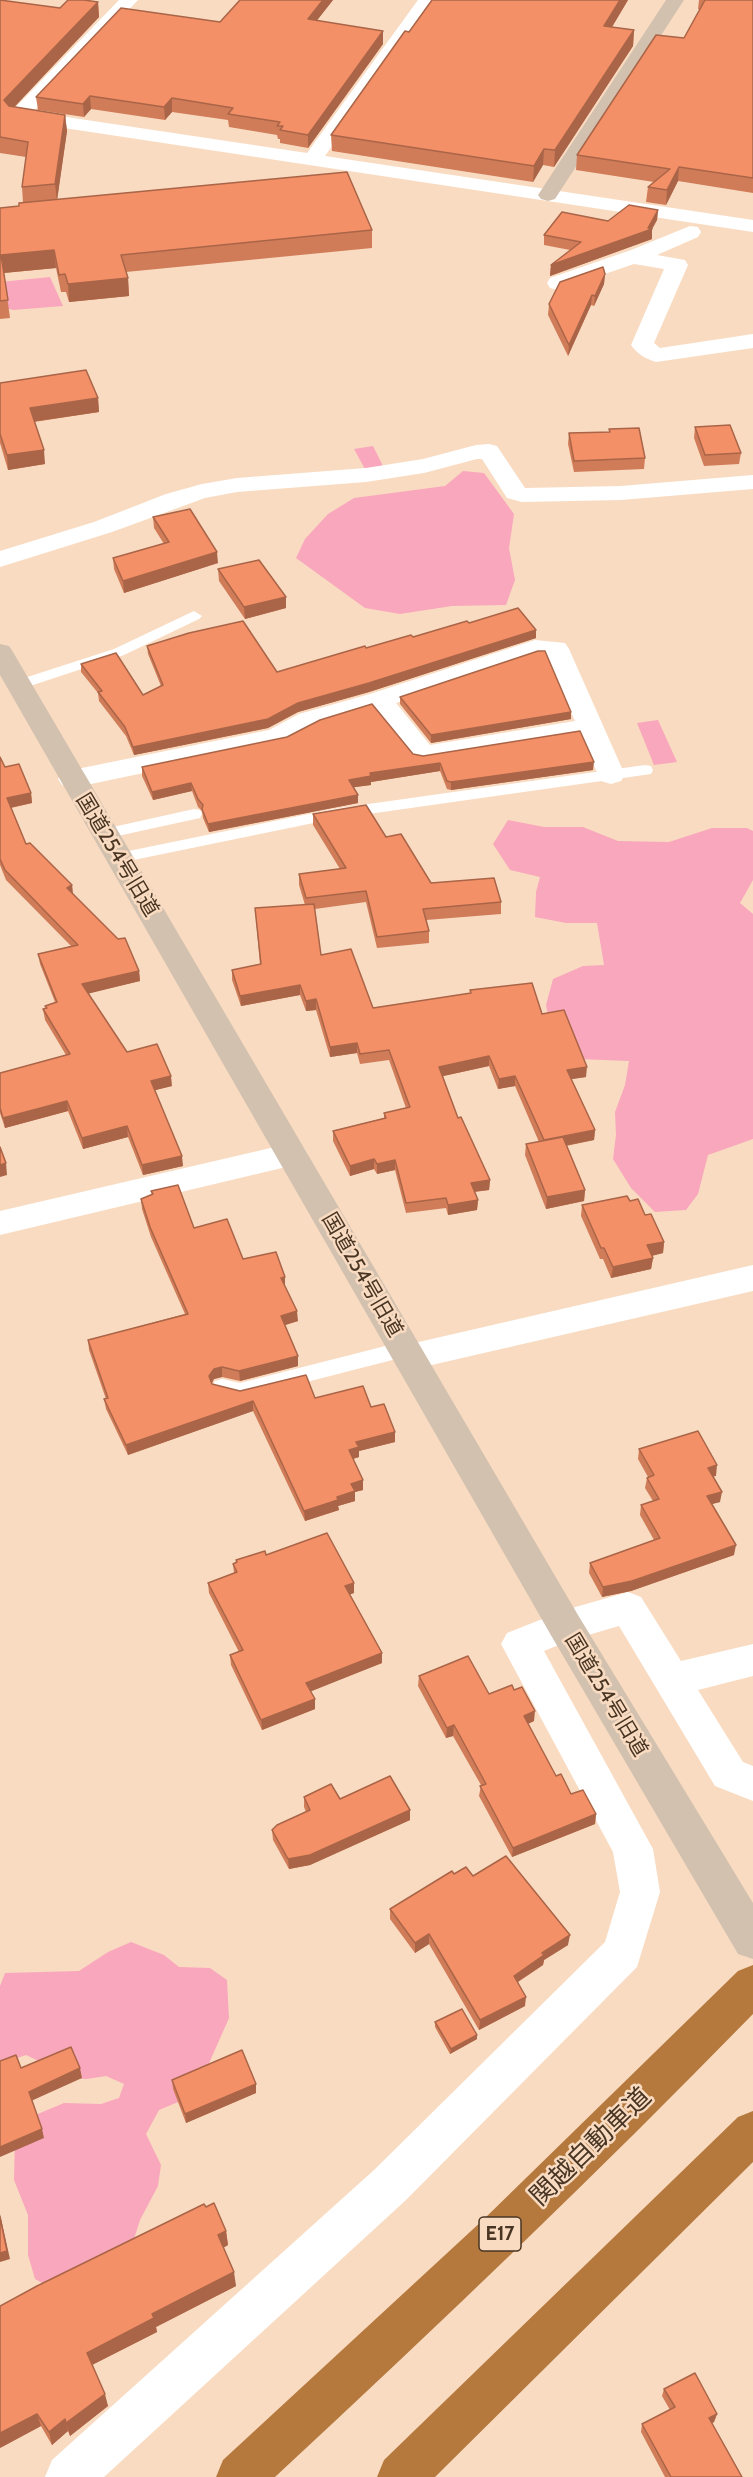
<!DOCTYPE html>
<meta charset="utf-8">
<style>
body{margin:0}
canvas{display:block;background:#f9dbc1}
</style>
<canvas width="753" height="2477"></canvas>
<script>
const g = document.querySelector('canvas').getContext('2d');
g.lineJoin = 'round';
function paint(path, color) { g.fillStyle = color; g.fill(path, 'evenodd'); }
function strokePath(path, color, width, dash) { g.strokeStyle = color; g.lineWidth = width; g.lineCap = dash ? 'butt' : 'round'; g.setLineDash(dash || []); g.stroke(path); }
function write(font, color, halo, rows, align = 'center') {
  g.font = font + ' Cabin,"Noto Sans JP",sans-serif'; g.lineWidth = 5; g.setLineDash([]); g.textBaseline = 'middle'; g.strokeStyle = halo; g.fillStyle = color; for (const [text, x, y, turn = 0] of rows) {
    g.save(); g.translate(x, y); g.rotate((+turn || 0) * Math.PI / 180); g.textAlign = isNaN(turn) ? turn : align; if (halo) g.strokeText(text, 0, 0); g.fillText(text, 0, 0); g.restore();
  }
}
const green = new Path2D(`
 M50,277L63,306L13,310L0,306V282Z
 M373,446L384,468L366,471L354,449Z
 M463,471L484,473L514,514L509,548L515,580L506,605L452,606L400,614L365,608L296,558L305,539L328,514L354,498L445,486Z
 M658,720L677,762L654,765L637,723Z
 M508,820L544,827H583L618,841L669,842L712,828H747L753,831V880L740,903L753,914V1139L708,1155L698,1194L686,1210L655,1212L631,1188L613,1159L616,1135L615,1112L625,1085L629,1061L577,1059L549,1021L546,1005L553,979L583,966L604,965L597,923H566L535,917L536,892L540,877L510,870L493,844Z
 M131,1942L164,1955L179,1967L210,1968L227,1980L229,2018L195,2095L159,2110L146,2134L161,2165L158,2186L140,2220L133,2242L48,2286L35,2279L28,2255V2215L14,2180L15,2138L33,2116L64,2103L101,2104L119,2098L124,2084L106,2076L87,2079L64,2078L43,2063L26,2055L0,2064V1986L5,1973L79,1971L108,1952Z`);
const lane = new Path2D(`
 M194,611L202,616L199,619L124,655L24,688L18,690L10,685L12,682L114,649Z
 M645,765L651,766L653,770L651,774L333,819L119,863L113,862L111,858L113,854L119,853L333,809Z
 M194,809L200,810L202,814L200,818L104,839L98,838L96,834L98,830L104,829Z
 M405,1341L412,1343L415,1349L412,1355L240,1399L215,1393L212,1387L215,1381L222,1379L240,1383Z`);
const street = new Path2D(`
 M119,0H138L33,112L307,153L418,0H436L325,156L753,220V232L11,120L8,116L11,112Z
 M690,226L698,227L701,232L698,237L657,255L685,260L688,265L654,343L660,348L753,334V348L656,362C646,359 637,354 631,345L664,269L634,264L558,290L550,288L547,283L550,278L631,250Z
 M489,444L497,446L525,488L621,486L753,475V489L621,500L522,502L507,498L482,459H477L424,473L366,482L237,492L205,498L112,532L0,567V551L94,522L166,494L202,484L237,478L366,468L423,459L476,445Z
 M535,640L565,643L569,649L625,775L621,781L611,784L601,781L581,737L423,762L413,760L373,710L319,726L287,743L277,745L72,788L62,785L58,779L62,773L72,770L269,730L299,714L370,694ZM537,656H546L575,721L430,745L396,703Z
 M292,1143L303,1147L308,1155L303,1163L0,1235V1211Z
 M753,1265V1291L410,1370L398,1366L393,1357L398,1348L410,1344Z
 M628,1592L641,1597L681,1661L753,1644V1676L698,1690L743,1762L753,1766V1801L715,1786L619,1626L571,1640L544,1651L653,1849L660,1892L637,1967L406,2200L104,2477H45L52,2460L374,2170L605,1942L620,1892L613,1852L501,1644L507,1633L565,1610Z`);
const secondary = new Path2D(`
 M666,0H684L555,199L548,201L541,199L538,195Z
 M0,644L9,646L13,652L578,1615L753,1903V1959L738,1954L552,1637L0,675Z`);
const highway = new Path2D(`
 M753,1965V2014C598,2173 438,2326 275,2477H216L223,2460L484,2219L738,1971Z
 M753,2111V2162L435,2477H377L384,2460L738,2117Z`);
const wall = new Path2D(`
 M0,0L60,8L98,2L99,17L14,107L65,115L67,131L57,199L372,230V248L126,272L128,278L129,296L69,302L66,292H61L56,268L4,273L10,318L0,319V208L19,206L23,203L22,187L26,157L0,153Z
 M240,0H333L317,20L383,44L308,148L280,143V139H278L277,135L229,127L228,120L172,112L165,120L91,109L84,117L38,110L36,97L220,22Z
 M628,0L612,27L634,30L633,46L554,167L543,165L533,182L332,151L331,135L409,32Z
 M699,0H753V193L678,181L666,205L646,202L648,187L654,182L576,170L577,155L684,38L700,10L698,9Z
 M658,210L657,220L652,229V239L550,276L551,265L570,250L544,245V235Z
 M605,274L604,284L594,306L591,305L568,356L548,315L549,304Z
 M0,383L98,398L99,412L34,422L45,464L8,470L0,443Z
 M695,427L741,453L739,464L704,466L694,438Z
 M609,429L645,458L644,469L574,472L568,444L569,433L609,432Z
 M153,517L218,563L124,593L114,569L113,558L164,544L154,528Z
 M218,569L286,608L245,619L219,581Z
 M469,623L536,638L369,692L298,712L268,728L134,755L126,736L99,701L98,693L81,672V664L143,695L161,686L148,654L147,646L277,672L366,648Z
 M400,697L571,712V719L431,743L400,704Z
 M413,754L423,756L593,770L451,790L447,789L440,771L371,782V785L353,787L358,803L209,832L203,818L202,811L198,807L192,791L153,800L142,776V767Z
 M0,757L5,767L31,793L32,803L11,808L26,844L72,885L73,894L139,971L140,981L88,993L127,1052L172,1086L155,1090L183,1166L143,1175L128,1137L83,1149L68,1111L5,1128L0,1113V1073L66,1055L45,1020L43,1009H46L45,1006L55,1002L40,964L38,954L71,946L6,880L0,865Z
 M313,814L386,837L431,883L501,902V914L426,920L429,931V943L377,948L366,902L315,909L321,955L373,1008L470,993V990L542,1014L586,1077L571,1079L595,1130L594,1140L566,1146L585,1190L584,1201L546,1209L525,1155L526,1144L539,1142L515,1086L498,1089L489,1066L443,1076L458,1118L490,1180L489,1190L475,1192L478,1200L477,1210L448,1215L446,1208L406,1213L395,1170L377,1174L374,1169L350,1176L333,1141V1131L384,1118V1113L406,1108L389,1060L360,1064L357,1053L330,1057L316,1010L306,1011L300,995L241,1006L232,980V970L260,965L255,908L305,905L299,885V874L340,869L313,825Z
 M151,1191L194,1228L243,1259L285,1277V1287L298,1321L285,1325L298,1366L240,1381L222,1377L214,1379L212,1383V1384L240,1391L315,1398L371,1407L395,1442L359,1451V1457L353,1459L363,1490L355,1492V1501L338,1506L339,1510L305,1521L253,1411L128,1455L106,1409L104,1399H106L89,1350L88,1340L185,1314L151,1237L142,1209L141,1199L152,1195Z
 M630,1201L645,1215L664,1242L663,1253L652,1256L653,1258L651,1269L611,1278L603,1259H600L581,1216L582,1205Z
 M639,1449L716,1476H713L720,1502L711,1504L734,1555L631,1591L602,1597L589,1573L590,1563L654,1540L640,1515L641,1505L653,1501L645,1488L647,1478L648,1477L638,1459Z
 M266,1555L354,1593L350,1594L382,1653V1663L310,1691L315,1709L262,1730L231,1665L230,1655L239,1652L209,1593L208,1583L234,1573L233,1564L237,1563L236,1560Z
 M419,1676L489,1694L534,1721L528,1724L556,1776L571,1794L596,1814L595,1824L512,1857L479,1796L481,1785L453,1736L446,1738L418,1686Z
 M304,1797L340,1799L410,1810V1820L310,1865L289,1869L273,1840L272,1830L306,1812L304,1807Z
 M454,1874L473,1876L568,1945L544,1960L543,1965L518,1982L525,2006L479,2030L429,1944L415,1953L390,1919V1909Z
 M435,2022L477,2039L450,2054L435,2027Z
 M172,2080L256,2093L186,2123L173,2089Z
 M206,2207L226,2231L228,2245L223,2248L236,2286L156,2327L157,2332L92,2365L108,2406L70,2436L68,2431L52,2445L41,2426L0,2448Z
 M664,2389L717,2414L714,2422L712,2423L742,2477H665L641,2432L642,2424L670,2410L662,2396Z`);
const shadedWall = new Path2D(`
 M323,0H333L308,32V19Z
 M620,0H628L603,42L604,26Z
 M98,2L99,17L6,116L4,100Z
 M634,30L633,46L554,167L555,150Z
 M383,31V44L308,148V135Z
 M90,96L91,109L84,117L83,104Z
 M172,98V112L165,120L164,107Z
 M65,115L67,131L57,201L55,184Z
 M544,149L543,165L533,182L534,166Z
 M679,167L678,181L666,205L667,190Z
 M658,210L657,220L652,229V239L550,276L551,265L648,228Z
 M54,250L56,268L3,273L1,255Z
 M605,274L604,284L594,306L595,296Z
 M128,278L129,296L69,302L68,284Z
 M592,295L591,305L568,356L569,345Z
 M98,398L99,412L31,422L30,408Z
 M44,450L45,464L8,470L7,455Z
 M217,552L218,563L124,593L123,581Z
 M286,597V608L245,619L244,607Z
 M536,630V638L369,692L298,712L268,728L134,755L133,747L298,703Z
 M571,712V719L431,743V735Z
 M594,762L593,770L451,790V782Z
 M440,763V771L371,782V785L349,788V780L370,773Z
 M191,783L192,791L153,800L152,792Z
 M31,793L32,803L9,808L7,798Z
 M358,795V803L209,832L208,824Z
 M72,885L73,896L67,888Z
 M139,971L140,981L83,995L82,984Z
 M300,985V995L241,1006L240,996Z
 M316,999V1010L306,1011V1001Z
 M357,1043V1053L330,1057V1047Z
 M489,1056V1066L439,1077V1067Z
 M587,1067L586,1077L566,1080L567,1070Z
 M171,1076L172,1086L152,1091L151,1081Z
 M515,1076V1086L498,1089L499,1079Z
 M67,1101L68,1111L5,1128L3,1118Z
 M127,1126L128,1137L83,1149L82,1138Z
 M595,1130L594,1140L543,1150L544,1140Z
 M182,1156L183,1166L143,1175L142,1165Z
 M374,1159V1169L350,1176V1166Z
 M395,1160V1170L377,1174V1164Z
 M6,1163L7,1175L0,1177V1165Z
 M490,1180L489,1190L471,1192V1183Z
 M585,1190L584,1201L546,1209L547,1197Z
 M478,1200L477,1210L448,1215V1205Z
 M664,1242L663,1253L646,1257L647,1245Z
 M653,1258L651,1269L611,1278L613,1267Z
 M285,1277V1287L281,1278Z
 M297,1311L298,1321L282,1326L281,1316Z
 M298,1356V1366L240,1381L239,1371Z
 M222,1367V1377L214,1379L210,1386L209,1376L214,1369Z
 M253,1401V1411L128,1455L126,1445Z
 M395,1432V1442L359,1451V1457L349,1460V1450L356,1442Z
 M717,1465L716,1476L706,1478L708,1468Z
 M363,1480V1490L355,1492V1501L338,1506L339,1510L305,1521L304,1511L337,1497L351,1484Z
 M722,1492L720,1502L705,1506L707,1496Z
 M736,1545L734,1555L631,1591L602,1597L603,1587Z
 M354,1583V1593L346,1596L345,1586Z
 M382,1653V1663L307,1693L306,1683Z
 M315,1699V1709L262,1730L261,1720Z
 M535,1711L534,1721L523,1726L524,1716Z
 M454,1725L453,1736L446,1738L447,1728Z
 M410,1810V1820L310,1865L289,1869L288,1859Z
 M596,1814L595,1824L512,1857L513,1848Z
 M429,1934V1944L415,1953V1943Z
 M570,1935L568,1945L544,1960L543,1965L513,1985L514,1976L542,1953Z
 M526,1997L525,2006L479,2030L480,2020Z
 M477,2035V2039L450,2054L451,2049Z
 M80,2068L82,2078L31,2101L29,2092Z
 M256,2084V2093L186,2123L185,2114Z
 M42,2129L44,2138L0,2157V2147Z
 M0,2214L10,2259L0,2262Z
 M226,2231L228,2245L219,2250L218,2235Z
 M234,2272L236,2286L156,2327L157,2332L90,2366L87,2353L152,2314Z
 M105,2394L108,2406L70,2436L66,2423Z
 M37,2414L41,2426L0,2448V2433Z
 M717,2414L714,2422L707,2426L709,2418Z
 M65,2419L68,2431L52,2445L49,2432Z`);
const building = new Path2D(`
 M0,0L60,8L68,0H84L98,2L4,100L9,106L65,115L55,184L22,187L28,142L0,137Z
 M240,0H323L308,19L383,31L308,135L280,130L283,126H277L280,122L228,114L233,108L172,98L164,107L90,96L83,104L36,97L121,8L220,22Z
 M432,0H620L604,26L634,30L555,150L544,149L534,166L331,135L405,31L409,32Z
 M705,0H753V178L679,167L667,190L648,187L670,169L577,155L656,35L684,38Z
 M347,172L372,230L121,255L128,278L68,284L65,274L59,275L54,250L1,255L8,300L0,301V208L19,206V203Z
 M629,205L658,210L648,228L652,229L551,265L581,242L544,235L562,212L608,221Z
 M603,267L605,274L595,296L592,295L569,345L549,304L560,282Z
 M86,370L98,398L30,408L44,450L7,455L0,434V383Z
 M730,425L741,453L705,455L695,427Z
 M639,428L645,458L574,461L569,433L610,432L609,429Z
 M190,509L217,552L123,581L113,558L169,542L153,517Z
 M259,560L286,597L244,607L218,569Z
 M518,608L536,630L369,683L298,703L268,719L133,747L125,727L98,692L102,691L81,664L116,653L143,695L163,685L147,646L189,633L243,621L277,672L365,646L366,648L411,635L413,637L467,621L469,623Z
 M538,651H545L571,712L431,735L400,697Z
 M372,704L413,754L423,756L580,731L594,762L451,782L447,781L440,763L370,773L371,776L349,780L358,795L208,824L202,809L203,805L198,799L191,783L152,792L142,767L287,737L320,720Z
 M0,757L5,767L19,764L31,793L7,798L26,844L30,843L72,885L67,888L118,939L125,938L139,971L82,984L127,1052L157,1044L171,1076L151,1081L182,1156L142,1165L127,1126L82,1138L67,1101L3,1118L0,1108V1073L70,1054L43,1009L47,1008L45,1006L57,1002L38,954L78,945L5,870L0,859Z
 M366,805L386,837L401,834L431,883L494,878L501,902L423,909L429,931L377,937L366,891L306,898L299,874L346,868L313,814Z
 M314,904L321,955L351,949L373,1008L471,993L470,990L532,983L542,1014L564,1010L587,1067L567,1070L595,1130L544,1140L515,1076L499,1079L489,1056L439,1067L458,1118L461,1117L490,1180L471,1183L478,1200L448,1205L446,1198L406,1203L395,1160L377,1164L374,1159L350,1166L333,1131L386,1118L384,1113L410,1107L389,1050L360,1054L357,1043L330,1047L316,999L306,1001L300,985L240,996L232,970L261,964L255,908Z
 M563,1137L585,1190L547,1197L526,1144Z
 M0,1147L6,1163L0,1165Z
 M178,1185L194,1228L227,1219L243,1259L276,1252L285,1277L281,1278L297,1311L281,1316L298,1356L239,1371L222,1367L214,1369L209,1376L212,1384L240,1391L306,1375L315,1398L363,1386L371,1407L384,1404L395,1432L356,1442L359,1447L349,1450L363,1480L351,1484L355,1491L337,1497L338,1500L304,1511L253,1401L126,1445L104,1399L108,1398L88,1340L188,1314L150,1227L141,1199L153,1194L151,1191Z
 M627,1196L630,1201L638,1199L645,1215L651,1214L664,1242L647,1245L653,1258L613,1267L604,1248H601L582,1205Z
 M698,1431L717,1465L708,1468L722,1492L707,1496L736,1545L632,1581L603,1587L590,1563L660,1538L641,1505L659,1499L647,1478L654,1475L639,1449Z
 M327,1533L354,1583L345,1586L382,1653L306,1683L315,1699L261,1720L230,1655L243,1650L208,1583L237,1572L233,1564L237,1562L236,1560L265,1551L266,1555Z
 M468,1656L489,1694L512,1685L514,1690L522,1687L535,1711L524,1716L556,1776L561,1774L571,1794L583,1790L596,1814L513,1848L480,1786L486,1784L454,1725L447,1728L419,1676Z
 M390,1776L410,1810L310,1855L288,1859L272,1830L277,1825L310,1810L304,1797L331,1784L340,1799Z
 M506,1856L570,1935L542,1953L544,1955L514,1976L526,1997L480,2020L429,1934L415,1943L390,1909L452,1871L454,1874L466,1867L473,1876Z
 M462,2009L477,2035L451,2049L435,2022Z
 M71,2047L80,2068L29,2092L42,2129L0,2147V2061L16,2055L21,2068Z
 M242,2050L256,2084L185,2114L172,2080Z
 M214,2203L226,2231L218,2235L234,2272L152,2314L154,2318L87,2353L105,2394L66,2423L65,2419L49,2432L37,2414L0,2433V2306L37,2286L204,2204L206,2207Z
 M0,2217L7,2251L0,2253Z
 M695,2373L717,2414L709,2418L742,2477H671L642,2424L675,2407L664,2389Z`);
const shields = [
 [500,2234,42]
];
const shieldNames = [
 ["E17",500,2234]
];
const streetNames = [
 ["国道254号旧道",117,855,59],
 ["国道254号旧道",362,1275,60],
 ["国道254号旧道",606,1695,59]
];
const nearStreetnames = [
 ["関越自動車道",591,2147,-44]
];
paint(green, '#f9a7bc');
paint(lane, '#fff');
paint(street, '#fff');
paint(secondary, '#d3c1af');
paint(highway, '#b5793e');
paint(wall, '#d17c59');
paint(shadedWall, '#aa6548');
paint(building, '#f39067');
strokePath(building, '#aa6548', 1.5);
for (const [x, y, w] of shields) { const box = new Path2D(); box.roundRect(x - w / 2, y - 17, w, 34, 4.5); g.fillStyle = '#f9dbc1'; g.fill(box); strokePath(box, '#483523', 1.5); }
write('bold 20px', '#483523', null, shieldNames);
write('21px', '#483523', '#f9dbc1', streetNames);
write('26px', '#483523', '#f9dbc1', nearStreetnames);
</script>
